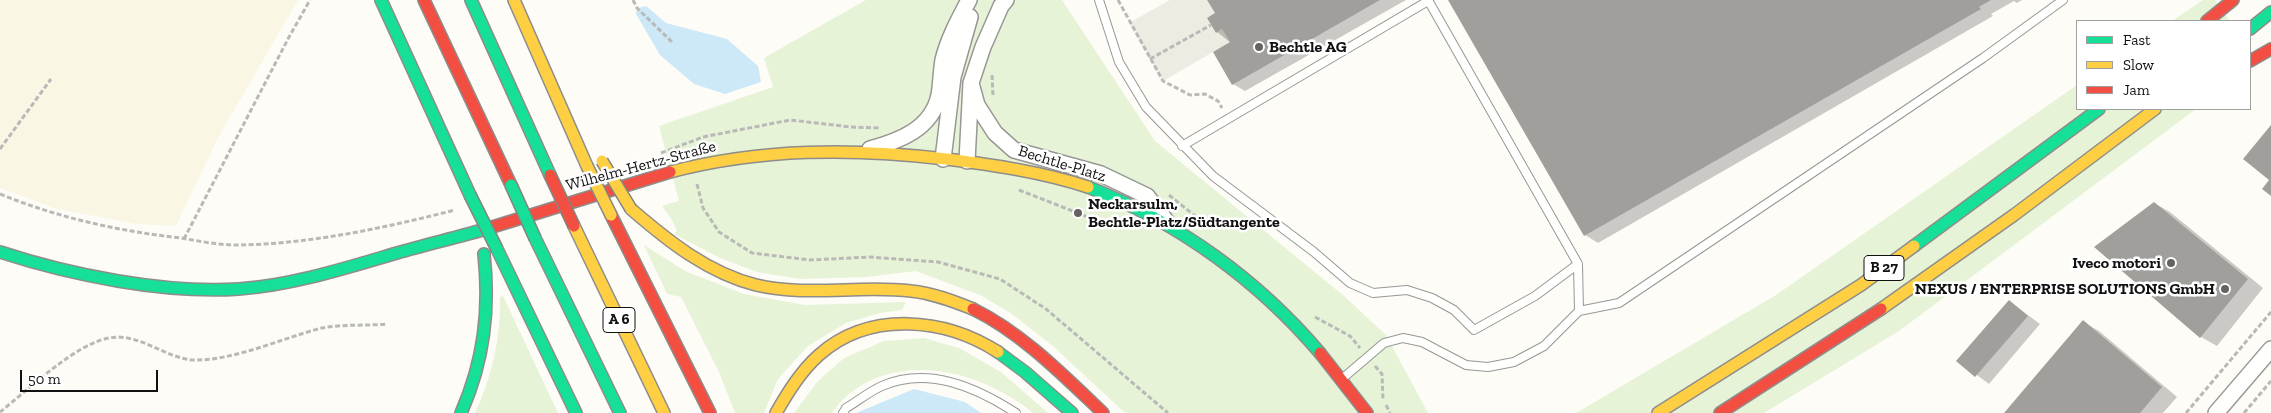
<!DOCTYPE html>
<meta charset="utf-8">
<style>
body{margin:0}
#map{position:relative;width:2271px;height:413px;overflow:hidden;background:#fdfcf7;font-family:"Zilla Slab",serif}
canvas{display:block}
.legend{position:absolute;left:2076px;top:20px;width:175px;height:90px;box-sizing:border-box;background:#fff;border:1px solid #a0a0a0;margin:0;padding:6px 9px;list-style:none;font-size:15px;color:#111}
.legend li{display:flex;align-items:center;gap:10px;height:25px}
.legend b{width:25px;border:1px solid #a0a0a0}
.scale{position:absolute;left:20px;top:370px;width:138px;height:22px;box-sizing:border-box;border:2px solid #111;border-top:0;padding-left:6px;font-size:15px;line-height:18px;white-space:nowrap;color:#111;-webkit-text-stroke:4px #fff;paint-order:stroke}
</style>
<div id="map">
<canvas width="2271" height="413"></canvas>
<ul class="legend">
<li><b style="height:6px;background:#16e098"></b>Fast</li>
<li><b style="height:6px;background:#ffcf43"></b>Slow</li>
<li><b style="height:6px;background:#f24e42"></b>Jam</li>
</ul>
<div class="scale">50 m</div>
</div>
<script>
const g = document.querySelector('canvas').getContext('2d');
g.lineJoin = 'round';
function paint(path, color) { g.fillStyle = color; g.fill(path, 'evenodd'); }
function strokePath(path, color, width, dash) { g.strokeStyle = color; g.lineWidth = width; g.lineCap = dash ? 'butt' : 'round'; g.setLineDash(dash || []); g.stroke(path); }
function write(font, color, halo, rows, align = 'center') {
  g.font = font + ' "Zilla Slab",serif'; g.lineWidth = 5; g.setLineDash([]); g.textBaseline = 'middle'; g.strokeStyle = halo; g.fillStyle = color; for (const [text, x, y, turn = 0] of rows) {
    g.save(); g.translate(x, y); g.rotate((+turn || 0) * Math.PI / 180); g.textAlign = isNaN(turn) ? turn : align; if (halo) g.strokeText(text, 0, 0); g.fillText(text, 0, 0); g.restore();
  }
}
const farmland = new Path2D(`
 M0,0H298L218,138L176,226L136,224L57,209L0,188Z`);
const green = new Path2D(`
 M866,0H1062L1155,141L1344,296L1386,335L1428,413H1125L1054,347L1012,314L982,296L916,271L866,277L800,279L757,272L720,258L674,234L677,231L672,220L662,206L679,201L659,126L773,87L764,58Z
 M2203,0H2215L2230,21H2172Z
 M2077,85V109H2196L1899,331L1764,413H1576L1776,295Z
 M644,245L685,271L744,294L805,305L906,302L902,310L880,313L846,323L808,346L778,379L764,413H735L719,372L681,297L667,294Z
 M503,296L558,413H475C492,376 501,338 500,297Z
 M924,338L959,348L1001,372L1048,413C1044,413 1036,413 1033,413C1030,412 1029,409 1027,408C1013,398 996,388 980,382C929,361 865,365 832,413H794L818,381L844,358L884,341Z`);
const plaza = new Path2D(`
 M1170,0H1207L1215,13L1207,18L1216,33L1222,29L1230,42L1163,81L1129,23Z`);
const water = new Path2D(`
 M646,6L666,23L727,39L758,66L761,82L725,94L694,84L660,55L636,14L637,8Z
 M914,389L965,402L981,413H856Z`);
const shadow = new Path2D(`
 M1209,0H1406L1245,91L1233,84L1231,43L1217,32L1216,13Z
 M1449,0H2022L2017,3L2014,1L1991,14L1993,16L1598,243L1585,235Z
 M2154,203L2170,212L2263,288L2217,346L2201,337L2096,248Z
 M2009,301L2040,324L1989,384L1958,361Z
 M2083,322L2099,331L2177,397L2163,413H2006Z`);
const building = new Path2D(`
 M1207,0H1380L1232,85L1213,52L1230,42L1222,29L1216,33L1207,18L1215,13Z
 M1448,0H1991L1979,7L1981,9L1584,236Z
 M2271,125V196L2262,189L2269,180L2243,159Z
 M2154,202L2248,279L2200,338L2094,247Z
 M2009,300L2028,316L1975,377L1956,361Z
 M2083,320L2162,387L2140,413H2004Z`);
const path = new Path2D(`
 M633,0L637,8L672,42
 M1118,0L1163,81L1190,95L1205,94L1218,101L1222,108
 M1150,59L1211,25
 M992,75L993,96
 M0,149L51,79
 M661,153L703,137L790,120L851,127L880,128
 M697,184L703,208L719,232L752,253L810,260L869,257L938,262L1000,279L1046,309L1168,413
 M1019,190L1093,219
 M0,194C59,218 118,231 181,238C199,241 218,245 237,245C311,244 384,228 455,210
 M1169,195L1209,227
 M184,239L289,37L310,0
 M1315,317L1350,336L1360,348
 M1375,366L1382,374L1383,400
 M1386,405L1390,413
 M0,412C28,390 75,344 109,338C138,332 165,358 193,360C234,361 282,338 322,328C342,324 366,326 387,324
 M2186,413L2271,312
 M2244,413L2271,381`);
const lane = new Path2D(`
 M1099,0L1119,62L1146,107L1213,176L1314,252L1350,283L1373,293L1407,290L1432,298L1454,310L1474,330L1535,296L1578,264
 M1428,0L1578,264L1579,311
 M1182,146L1428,1
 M1343,378L1384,343L1403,338L1422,342L1466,365L1488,367L1514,362L1544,346L1579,311L1619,303L1983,58L2063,0
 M843,413L846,408C858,401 870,391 882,386C928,366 976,387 1016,413`);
const street = new Path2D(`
 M971,83L977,105L995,133L1014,150L1101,174L1147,196L1167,222
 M870,149C899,141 932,129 939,95C941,84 941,72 943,60C948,39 959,19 969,0
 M943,159L953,77L970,17
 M967,161L971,83L983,47L1001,6L1006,0
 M2216,413L2271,349`);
const fast = new Path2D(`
 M381,0L470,195
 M471,0L550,175
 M2250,29L2271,12
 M1088,187C1178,222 1258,280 1320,353
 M535,238L620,413
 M1914,246L2099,109
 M497,249L576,413
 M0,252C70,275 165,294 239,289C293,285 346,268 397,253C428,244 459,237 489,228
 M998,352L1025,372L1072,413
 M461,413C484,361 490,310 484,254`);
const slow = new Path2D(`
 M514,0L587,166
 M670,172C762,148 853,148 946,159C994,165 1042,172 1088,187
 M631,209C668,241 708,273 756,285C807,297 860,285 911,291C932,293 953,301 973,309
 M574,226L664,413
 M1881,309L2014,215L2155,109
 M776,413C788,392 801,371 819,355C870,310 945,318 998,352
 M1658,413L1861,285L1914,246`);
const jam = new Path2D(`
 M424,0L511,185
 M2207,21L2233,0
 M2250,61L2271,49
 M611,215L710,413
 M489,228L670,172
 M973,309C1022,333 1063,375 1103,413
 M1320,353L1367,413
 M1720,413L1881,309`);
const fastBridge = new Path2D(`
 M511,185L535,238
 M470,195L497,249`);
const slowBridge = new Path2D(`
 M602,161L631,209
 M587,166L611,215`);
const jamBridge = new Path2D(`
 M550,175L574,226`);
const markers = [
 [1259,47,5,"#646362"],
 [1078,213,5,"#646362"],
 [2171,263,5,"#646362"],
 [2225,289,5,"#646362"]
];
const shields = [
 [1884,268,40],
 [619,320,32]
];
const shieldNames = [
 ["B 27",1884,268],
 ["A 6",619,320]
];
const poiNames = [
 ["Bechtle AG",1269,47],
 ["Neckarsulm,",1088,204],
 ["Bechtle-Platz/Südtangente",1088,222],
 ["Iveco motori",2161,263,"right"],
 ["NEXUS / ENTERPRISE SOLUTIONS GmbH",2215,289,"right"]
];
const streetNames = [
 ["Bechtle-Platz",1062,164,17],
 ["Wilhelm-Hertz-Straße",641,166,-15]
];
paint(farmland, '#f9f7e4');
paint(green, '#e7f3d7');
paint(plaza, '#edebe2');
paint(water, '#cde8f7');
paint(shadow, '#0003');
paint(building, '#a19f9c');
strokePath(lane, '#979795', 10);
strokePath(street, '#979795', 18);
strokePath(fast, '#8e8d8b', 14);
strokePath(slow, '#8e8d8b', 14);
strokePath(jam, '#8e8d8b', 14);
strokePath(path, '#b9b9b8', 3, [5, 2.5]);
strokePath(lane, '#fffffe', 8);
strokePath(street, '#fffffe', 15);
strokePath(fast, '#16e098', 11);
strokePath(slow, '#ffcf43', 11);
strokePath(jam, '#f24e42', 11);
strokePath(fastBridge, '#858482', 14, []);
strokePath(slowBridge, '#858482', 14, []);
strokePath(jamBridge, '#858482', 14, []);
strokePath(fastBridge, '#16e098', 11);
strokePath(slowBridge, '#ffcf43', 11);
strokePath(jamBridge, '#f24e42', 11);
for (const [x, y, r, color] of markers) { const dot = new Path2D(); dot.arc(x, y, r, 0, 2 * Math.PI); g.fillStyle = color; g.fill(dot); strokePath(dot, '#fff', 2); }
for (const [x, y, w] of shields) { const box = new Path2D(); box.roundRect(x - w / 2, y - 12.5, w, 25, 4); g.fillStyle = '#fff'; g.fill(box); strokePath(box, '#111', 1); }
write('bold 15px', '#111', null, shieldNames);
write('bold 16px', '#111', '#fff', poiNames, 'left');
write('16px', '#111', '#fff', streetNames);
</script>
